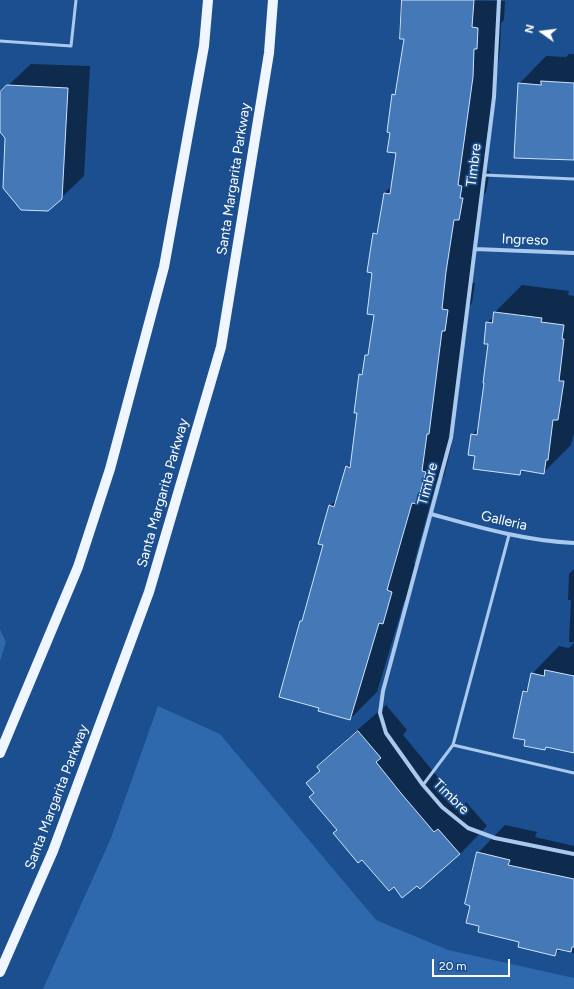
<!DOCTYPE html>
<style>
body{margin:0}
#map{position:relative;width:574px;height:989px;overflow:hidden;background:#1b4f8f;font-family:Figtree,sans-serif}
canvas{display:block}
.north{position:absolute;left:522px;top:12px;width:40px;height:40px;-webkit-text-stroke:3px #1b4f8f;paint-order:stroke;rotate:284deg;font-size:11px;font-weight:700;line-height:16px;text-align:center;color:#fff}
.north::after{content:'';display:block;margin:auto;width:14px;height:18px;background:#fff;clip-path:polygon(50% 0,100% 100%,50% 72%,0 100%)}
.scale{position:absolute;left:432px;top:959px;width:78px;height:18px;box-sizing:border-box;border:2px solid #fff;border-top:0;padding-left:5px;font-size:12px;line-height:14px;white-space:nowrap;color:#fff;-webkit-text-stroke:3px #1b4f8f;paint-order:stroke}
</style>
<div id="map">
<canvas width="574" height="989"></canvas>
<div class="north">N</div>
<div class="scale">20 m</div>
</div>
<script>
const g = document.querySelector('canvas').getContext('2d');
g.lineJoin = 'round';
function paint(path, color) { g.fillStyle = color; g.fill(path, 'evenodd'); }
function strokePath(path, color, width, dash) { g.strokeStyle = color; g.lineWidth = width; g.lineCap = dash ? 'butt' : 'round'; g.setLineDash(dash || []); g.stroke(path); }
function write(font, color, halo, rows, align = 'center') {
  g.font = font + ' Figtree,sans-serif'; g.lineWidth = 3.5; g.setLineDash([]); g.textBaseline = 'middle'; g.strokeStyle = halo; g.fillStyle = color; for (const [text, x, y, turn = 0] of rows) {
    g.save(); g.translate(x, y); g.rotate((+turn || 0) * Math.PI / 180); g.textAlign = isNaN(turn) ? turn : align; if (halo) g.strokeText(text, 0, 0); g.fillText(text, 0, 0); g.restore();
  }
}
const green = new Path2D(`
 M0,629L6,642L0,661Z
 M158,706L220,734L376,920L448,950L574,978V989H43L111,838Z`);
const shadow = new Path2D(`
 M401,0L505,1L504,20L501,23L500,49L484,158L488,159L487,171H490L486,192L480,198L473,244L469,282L475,283L472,303L469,306L449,443L452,444L444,476L436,483L414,563L419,565L410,596L404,602L377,692L350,719L301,621L304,618L324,544L330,506L337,499L347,467L352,462L358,412L360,375L364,371L366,355L369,352L375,315L373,272L374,234L379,229L384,193L392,186L397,153L393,95L397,91L405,38H399Z
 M569,54H574V159L519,84L546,56L566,57Z
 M31,64L90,66L84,176L61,198L0,131V93Z
 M522,285L569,291L568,295L574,296V433L571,445L544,472L524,470L520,474L476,455L472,435L479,428L489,344L487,323L494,316L495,312Z
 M574,569V642H569L571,600H568L569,574Z
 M574,643V752L548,746L545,749L526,739L523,692L530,686L532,674L559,646L569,648Z
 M386,705L407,730L403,735L427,764L462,806L466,802L487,826L460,854L420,888L417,884L338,830L315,793L307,783L321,770L318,767L346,740Z
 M505,825L537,832L535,837L574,846V953L560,950L555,954L480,926L471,905L478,853Z`);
const building = new Path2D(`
 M402,0H474L472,27L478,28L477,49H474L473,77L458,185L462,186L460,198H463L459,220H454L446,272L442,309L448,310L445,331H442L429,434H427L422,471L426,472L417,504L412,503L387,590L392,592L383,624L379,623L350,720L318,711L319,708L279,697L300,621H302L323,545L318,544L329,505L334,507L346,466L350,468L357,413H354L359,374L362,375L365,355H368L374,315L367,314L372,273L367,272L373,233L377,234L384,193L390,194L396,153L387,152L390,133L387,132L392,94L395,95L404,39H400Z
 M541,81L574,83V160L514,158L518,83L541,85Z
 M7,85L68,88L62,199L48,211L21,210L3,188L5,138L0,132V92Z
 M494,312L542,318L541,322L564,325L562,339H564L559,381H564L558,420H553L548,460H546L544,474L521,470L520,475L473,469L475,456L468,455L471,434L477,435L484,383H483L488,344H484L486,322L492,323Z
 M545,670L574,676V753L546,747L545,750L524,746L525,740L513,738L523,691L527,692L531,673L544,676Z
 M358,731L381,758L376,762L400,792L434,832L438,829L460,854L420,889L417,886L402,898L394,887L389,891L362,860L358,863L333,833L337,830L309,797L314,793L306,783L320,771L317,767Z
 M477,852L510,860L508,865L574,879V947H572L571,952L557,949L555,956L518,947L519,942L478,932L479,926L466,923L470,906L465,904Z`);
const service = new Path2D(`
 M0,41L71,46L76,0
 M484,175L574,179
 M453,745L574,773
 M423,785L453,745L509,535`);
const minor = new Path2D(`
 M499,0L494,97L451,438L383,691L380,713L386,733L423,785L442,807L468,828L495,838L574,854
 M475,249L574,253
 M431,514C478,527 525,541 574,543`);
const primary = new Path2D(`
 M0,753L78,567L110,469L164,267L204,46L208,0
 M0,972L53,851L149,592L221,347L269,53L273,0`);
const streetNames = [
 ["Timbre",474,165,-83],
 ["Santa Margarita Parkway",234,179,-81],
 ["Ingreso",525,240,2],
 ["Timbre",428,484,-75],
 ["Santa Margarita Parkway",163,493,-74],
 ["Galleria",504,521,13],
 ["Santa Margarita Parkway",57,797,-69],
 ["Timbre",451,797,44]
];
paint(green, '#2e69ad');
paint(shadow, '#0007');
paint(building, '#4478b7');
strokePath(building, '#cfe3fa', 1);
strokePath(service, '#a9c9ee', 3);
strokePath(minor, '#a9c9ee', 4);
strokePath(primary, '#f0f6ff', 10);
write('14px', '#fff', '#1b4f8f', streetNames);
</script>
